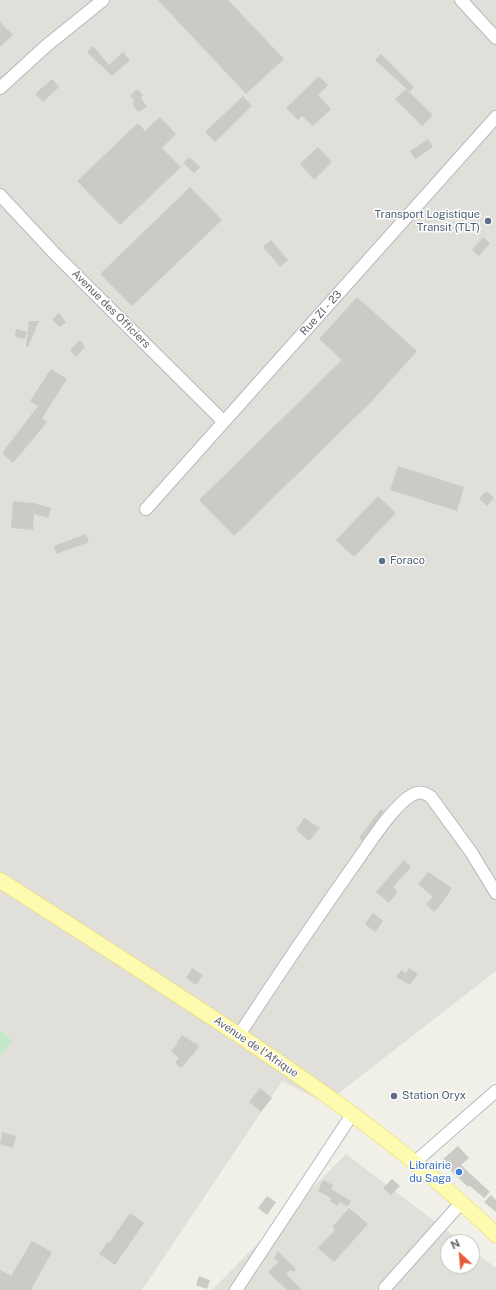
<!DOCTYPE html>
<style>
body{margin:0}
#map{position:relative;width:496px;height:1290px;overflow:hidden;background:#f1f0e8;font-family:"Public Sans",sans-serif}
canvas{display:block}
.north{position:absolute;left:440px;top:1234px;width:40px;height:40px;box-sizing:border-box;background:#fff;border:1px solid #bfc0c3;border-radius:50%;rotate:334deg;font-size:11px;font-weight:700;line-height:16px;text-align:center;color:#5f6268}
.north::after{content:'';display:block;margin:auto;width:14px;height:18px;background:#e75c38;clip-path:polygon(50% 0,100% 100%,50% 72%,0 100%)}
</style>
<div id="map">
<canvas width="496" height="1290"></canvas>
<div class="north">N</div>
</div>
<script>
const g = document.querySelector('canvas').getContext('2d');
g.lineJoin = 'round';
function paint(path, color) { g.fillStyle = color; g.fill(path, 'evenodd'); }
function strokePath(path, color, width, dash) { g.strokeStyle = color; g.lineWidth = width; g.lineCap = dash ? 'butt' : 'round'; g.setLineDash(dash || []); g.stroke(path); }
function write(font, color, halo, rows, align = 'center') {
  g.font = font + ' "Public Sans",sans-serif'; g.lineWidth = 3; g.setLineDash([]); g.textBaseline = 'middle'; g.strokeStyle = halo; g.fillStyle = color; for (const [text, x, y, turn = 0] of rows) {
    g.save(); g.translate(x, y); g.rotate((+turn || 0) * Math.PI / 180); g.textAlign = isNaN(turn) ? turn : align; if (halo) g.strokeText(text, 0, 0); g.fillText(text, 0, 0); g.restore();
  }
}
const industrial = new Path2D(`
 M0,0H496V971L326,1103L282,1081L142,1290H0V1057L13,1040L0,1030Z
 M346,1154L462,1242H448V1266H472V1250L496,1268V1290H212Z`);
const green = new Path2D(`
 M0,1030L13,1040L0,1057Z`);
const building = new Path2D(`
 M158,0H228L284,59L246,94Z
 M0,22L13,35L0,47Z
 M93,46L109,65L123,52L130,60L112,76L87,52Z
 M381,54L414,87L410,92L375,60Z
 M319,76L328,85L318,95L331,109L313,126L302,116L298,120L286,108Z
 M52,79L59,87L43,102L35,94Z
 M137,89L143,95L141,98L147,107L138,112L132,103L135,101L130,96Z
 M406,89L433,115L422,126L395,99Z
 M243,96L252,106L215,142L205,132Z
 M160,117L176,134L162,148L181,167L120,225L77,181L138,123L145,131Z
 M428,139L433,147L415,159L410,151Z
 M318,147L332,162L314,180L300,164Z
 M189,157L200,167L194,173L183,163Z
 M190,187L222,220L132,306L100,274Z
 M483,237L490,243L479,256L472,250Z
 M271,240L288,260L280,267L263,247Z
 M357,297L417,351L372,401L234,536L199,500L342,360L319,339Z
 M59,313L66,323L59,327L52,319Z
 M29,321H39L28,347H26Z
 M16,329L27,332L25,339L15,337Z
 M80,340L85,347L76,357L70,350Z
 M51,369L67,379L42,418L47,422L13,463L2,453L38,406L30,401Z
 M398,466L464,487L457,511L390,490Z
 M486,491L494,498L487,506L479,499Z
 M378,496L396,513L354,557L336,540Z
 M13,501L33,503L51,508L48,518L34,514L33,530L11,528Z
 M86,534L89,542L56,554L54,546Z
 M381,809L384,811L362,841L359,838Z
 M304,818L320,828L309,841L296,830Z
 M404,860L411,867L393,887L398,891L389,903L376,892Z
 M428,872L452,888L442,903L434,912L426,904L433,897L418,884Z
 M373,913L383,921L375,932L365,924Z
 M192,968L203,975L196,985L186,978Z
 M409,968L418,974L410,985L396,977L401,970L406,973Z
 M182,1035L199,1046L193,1055H192L181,1068L175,1063L179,1058L171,1051L177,1045L176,1044Z
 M260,1088L272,1098L261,1112L249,1102Z
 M2,1132L16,1136L13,1148L0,1144Z
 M458,1146L469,1158L461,1165L490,1192L484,1198L470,1186L468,1187L447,1167L449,1165L442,1160Z
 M392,1179L400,1186L391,1195L383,1188Z
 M323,1180L333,1185L331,1189L351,1201L348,1206L340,1202L337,1206L330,1201L332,1198L318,1191Z
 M491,1195L496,1200V1212L484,1202Z
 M267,1196L276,1202L267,1215L258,1208Z
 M349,1208L368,1224L334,1262L318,1248L335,1230L332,1227Z
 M130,1213L144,1223L115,1265L99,1254L108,1241L109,1243Z
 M32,1241L52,1252L31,1290H0V1270L11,1276Z
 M278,1251L296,1269L294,1272L291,1270L286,1274L302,1290H287L268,1272L279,1262L274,1259Z
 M199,1276L210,1280L207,1289L196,1285Z`);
const minor = new Path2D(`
 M461,0L496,38
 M0,88L46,46L103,0
 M0,195L57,256L224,422
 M146,509L496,117
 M239,1035C278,975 318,916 359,858C371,841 394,805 412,795C419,791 424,792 431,797L471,852L496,893
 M415,1162L496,1091
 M236,1290L353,1113
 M385,1290V1288L461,1203`);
const major = new Path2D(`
 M0,880C64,921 129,963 193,1005C299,1074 405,1146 496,1235`);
const markers = [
 [488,221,4,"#5c6f8a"],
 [382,561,4,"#5c6f8a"],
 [394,1096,4,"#5c6f8a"],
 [459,1172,4,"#3f7fe0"]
];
const serviceNames = [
 ["Transport Logistique",480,215,"right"],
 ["Transit (TLT)",480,228,"right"],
 ["Foraco",390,561],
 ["Station Oryx",402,1096]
];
const streetNames = [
 ["Avenue des Officiers",111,309,45],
 ["Rue ZI - 23",321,313,-48],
 ["Avenue de l'Afrique",256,1047,34]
];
const shopNames = [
 ["Librairie",451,1166],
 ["du Saga",451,1179]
];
paint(industrial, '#e0dfda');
paint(green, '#c5e7ca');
paint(building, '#cccac5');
strokePath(minor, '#b8b9be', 14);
strokePath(major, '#efda62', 16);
strokePath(minor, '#fff', 12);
strokePath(major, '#fdfbb0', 15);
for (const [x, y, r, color] of markers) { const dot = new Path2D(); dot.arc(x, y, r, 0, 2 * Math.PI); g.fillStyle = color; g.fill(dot); strokePath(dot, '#fff', 1.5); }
write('11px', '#4e5e75', '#fff', serviceNames, 'left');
write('11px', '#5f6268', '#fff', streetNames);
write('11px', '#366cbe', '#fff', shopNames, 'right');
</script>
